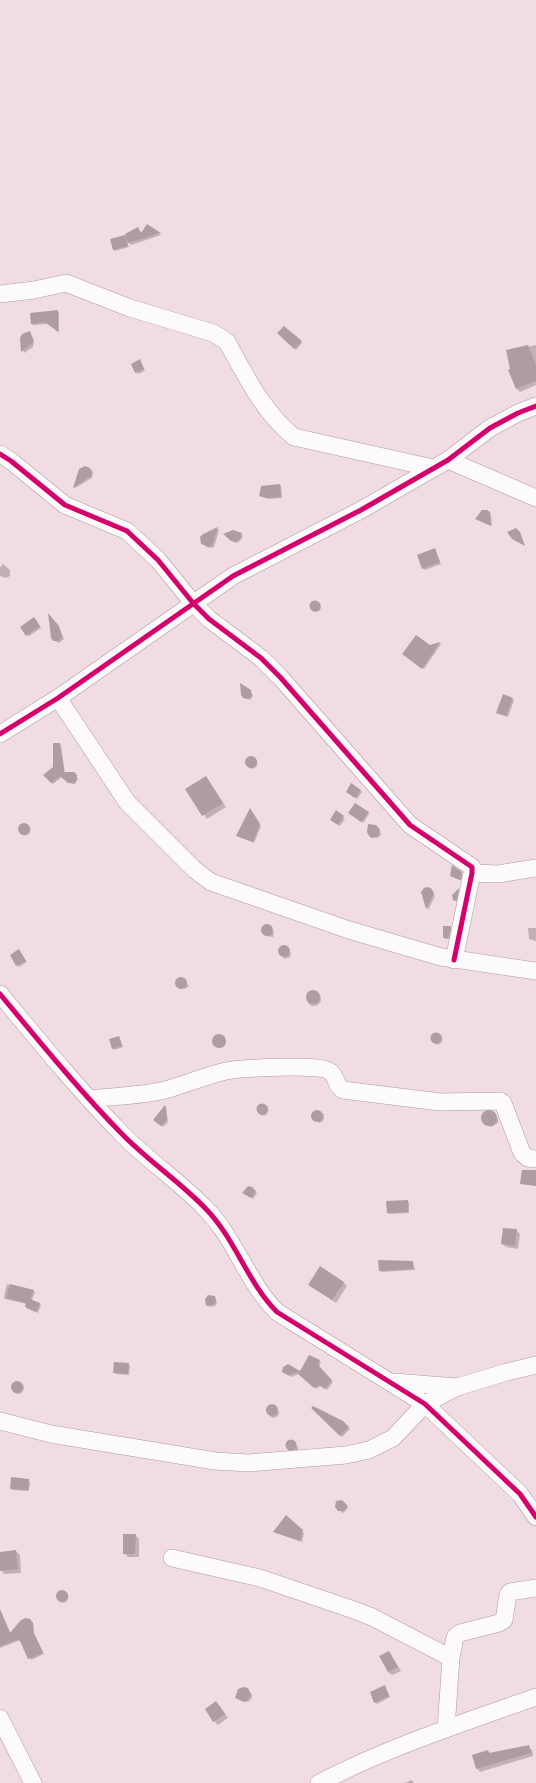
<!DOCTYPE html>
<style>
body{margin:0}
canvas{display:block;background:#f1dce4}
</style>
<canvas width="536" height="1783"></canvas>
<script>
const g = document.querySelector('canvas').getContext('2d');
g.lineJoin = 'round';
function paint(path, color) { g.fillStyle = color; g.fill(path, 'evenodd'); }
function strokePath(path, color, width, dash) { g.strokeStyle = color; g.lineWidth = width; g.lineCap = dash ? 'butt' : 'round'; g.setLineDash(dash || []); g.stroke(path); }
const shadow = new Path2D(`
 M147,226L161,235L131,245L127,241L129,247L115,251L113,249L125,236L128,239L139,230L142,234Z
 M57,311L59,313V332L48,324L33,325L32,323Z
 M284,327L302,343L296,350L278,333Z
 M30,332L34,341L33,347L24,353L20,340Z
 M536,345V385L520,392L517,389L508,351Z
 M140,360L145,371L138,374L136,372Z
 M87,467L93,472L92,478L75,488L74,487L80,470Z
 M280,485L281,486L282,498L269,499L260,496Z
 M486,511L491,515L492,526L476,519Z
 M218,529L219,530L214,547L211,548L206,547L202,536Z
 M225,534H241L243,536L241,540L237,543L234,542Z
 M435,550L441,564L425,570L423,568Z
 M3,564L10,570V576L6,578L0,576V567Z
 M311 607a5 5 0 1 1 10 0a5 5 0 1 1-10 0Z
 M49,616L60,629L64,639L59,643L55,641Z
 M36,620L41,628L29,636L27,635Z
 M440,643L441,644L424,669L405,655Z
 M250,690L253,696L250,700L244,697Z
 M512,699L514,700L508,717L499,714L497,713Z
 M59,744L61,746L65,773L75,775L78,779L75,784H72L62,777L53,784L45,776L54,767Z
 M246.5 763a5.5 5.5 0 1 1 11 0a5.5 5.5 0 1 1-11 0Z
 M206,777L226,807L207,819L187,789Z
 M360,790L362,792L357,799L348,793Z
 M251,810L261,826L254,843L237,836Z
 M336,812L345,819L340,826L333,821Z
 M368,813L369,814L363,823L351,814Z
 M19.5 830a5.5 5.5 0 1 1 11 0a5.5 5.5 0 1 1-11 0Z
 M379,829L381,835L378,838L370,835Z
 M461,873L463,875L462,881L451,876Z
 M459,889L460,890L457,902L454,899L453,896Z
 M431,890L435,896L428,910L422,894Z
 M267,926L274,932L273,937L266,936L262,932L263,927Z
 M450,927L452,928L450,939H446L444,938Z
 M528,928H536V941L529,939Z
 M280,947H288L289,949L291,954L290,957L285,959L283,957L279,951Z
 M20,952L27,962L19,967L11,956Z
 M182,978L189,986L185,989L177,986L176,981Z
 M307 999a7 7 0 1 1 14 0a7 7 0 1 1-14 0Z
 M431.5 1039a5.5 5.5 0 1 1 11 0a5.5 5.5 0 1 1-11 0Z
 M214 1042a6 6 0 1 1 12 0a6 6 0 1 1-12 0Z
 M119,1037L123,1047L114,1050L113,1048Z
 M257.5 1110a5.5 5.5 0 1 1 11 0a5.5 5.5 0 1 1-11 0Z
 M166,1106L168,1122L163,1127L154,1120Z
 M315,1111L324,1114V1119L322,1122L319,1123L313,1117Z
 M493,1112L498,1119V1123L491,1127L483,1120L484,1113Z
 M252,1188L257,1193L253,1199L245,1194Z
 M408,1201L409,1203V1213L389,1214L388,1212Z
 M516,1230L520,1234L518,1249L506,1247L502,1244Z
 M413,1262L415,1270L382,1272L380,1271Z
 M343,1282L347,1286L336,1303L309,1285Z
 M7,1284L33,1291L35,1292L32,1300L41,1305L38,1313L28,1309L26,1307L27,1304L5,1299L4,1297Z
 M215,1297L217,1303L215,1306L209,1307L207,1305Z
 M309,1356L321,1362L319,1368L333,1382L327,1390L321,1386L316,1389L299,1374L291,1377L283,1372L288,1365L300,1373Z
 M128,1364L130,1366L129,1375L116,1374L114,1372Z
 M12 1388a6 6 0 1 1 12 0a6 6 0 1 1-12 0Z
 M271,1405L276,1407L279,1412L278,1416L274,1418L271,1417L266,1411Z
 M313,1408L342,1422L350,1429L342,1437Z
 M294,1441L298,1447V1450L289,1451L286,1445L287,1443Z
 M28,1480L30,1482L29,1491L13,1490L11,1488Z
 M342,1501L348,1508L343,1513L339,1510Z
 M286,1517L304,1533L302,1542L274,1532Z
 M135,1535L139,1539V1557H128L124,1553Z
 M16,1551L20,1555L21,1573L4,1574L1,1570L0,1553Z
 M57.5 1597a5.5 5.5 0 1 1 11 0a5.5 5.5 0 1 1-11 0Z
 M0,1612L2,1614L11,1634L32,1622L34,1626V1633L44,1654L31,1660L21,1640L0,1648Z
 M389,1652L401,1671L392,1675L388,1672Z
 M245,1688L252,1694V1698L248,1702L236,1698Z
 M386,1688L390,1697L377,1704L375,1702Z
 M220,1706L228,1718L218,1725L214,1721Z
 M528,1746L532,1750L533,1756L480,1772L477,1768L488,1751L491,1754Z
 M412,1780L414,1783H404Z`);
const building = new Path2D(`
 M147,224L161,233L128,243L125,234L138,227L141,233Z
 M125,235L128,246L113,250L110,239Z
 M58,310V332L45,322L31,324L30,313Z
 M284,326L302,341L294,349L277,333Z
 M30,331L33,339V343L21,352L20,338L22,334Z
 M528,345L536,365V381L516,389L508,370L510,369L506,350Z
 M140,359L144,369L135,373L131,364Z
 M85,466L90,468L92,472L91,476L73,488L79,469Z
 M280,484L281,497L266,498L259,496L261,486Z
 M482,510H487L490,512L491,526L475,519Z
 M218,527L212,545L209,547L201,544L200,537L203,534Z
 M516,528L520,532L525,546L512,539L507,532Z
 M233,530L242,533L240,539L235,542L231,541L223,534Z
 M435,548L440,562L422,569L417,555Z
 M309.5 606a5.5 5.5 0 1 1 11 0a5.5 5.5 0 1 1-11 0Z
 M48,613L59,626L62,637L59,641H53L51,638Z
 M34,617L40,626L26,636L20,627Z
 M416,635L430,645L440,642L422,669L402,654Z
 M240,683L251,690L252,696L248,699L243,698L241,695Z
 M503,694L513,698L506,716L496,713Z
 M53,743H60L64,772H74L77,775V780L74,783H68L60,776L51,783L43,775L53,767Z
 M245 762a6 6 0 1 1 12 0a6 6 0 1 1-12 0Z
 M206,776L223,803L202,816L185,789Z
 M351,783L361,790L355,798L346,792Z
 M355,803L369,812L361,822L348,813Z
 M250,808L260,824L253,842L236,836Z
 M336,810L344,816L338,825L330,820Z
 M18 829a6 6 0 1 1 12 0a6 6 0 1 1-12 0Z
 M368,824L376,825L379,828L380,832L377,837L372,838L369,836L367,832Z
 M452,865L462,872L460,880L450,876Z
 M427,887L431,888L434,893L426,909L421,892L424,888Z
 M459,888L456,901L453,900L452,895Z
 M261 930a6 6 0 1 1 12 0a6 6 0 1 1-12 0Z
 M443,926H451L448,938H443Z
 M278 951a6 6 0 1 1 12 0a6 6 0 1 1-12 0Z
 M19,949L26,961L16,966L10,955Z
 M175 983a6 6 0 1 1 12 0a6 6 0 1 1-12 0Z
 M306 997a7 7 0 1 1 14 0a7 7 0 1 1-14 0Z
 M430.5 1038a5.5 5.5 0 1 1 11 0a5.5 5.5 0 1 1-11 0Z
 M212 1041a7 7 0 1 1 14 0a7 7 0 1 1-14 0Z
 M119,1036L122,1046L112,1049L109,1039Z
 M256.5 1109a5.5 5.5 0 1 1 11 0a5.5 5.5 0 1 1-11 0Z
 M165,1105L167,1120L161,1126L153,1120Z
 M311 1116a6 6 0 1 1 12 0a6 6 0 1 1-12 0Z
 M481 1118a8 8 0 1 1 16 0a8 8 0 1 1-16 0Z
 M522,1170H536V1186L520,1184Z
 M248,1186L252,1187L256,1191L251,1198L242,1193Z
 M408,1200V1212L387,1213L386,1201Z
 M503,1228L517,1229L515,1246L501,1244Z
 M378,1260L413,1261V1269L379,1271Z
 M320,1266L344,1282L332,1300L308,1285Z
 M10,1284L34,1290L30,1299L40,1303L36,1312L25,1307L26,1303L6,1298Z
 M208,1295L215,1296L216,1301L214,1304L206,1306L205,1299Z
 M309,1355L320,1360L318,1365L332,1380L325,1389L319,1385L314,1388L298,1374L299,1372L288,1375L282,1372L283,1367L288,1364L300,1371Z
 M114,1362L129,1363L128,1374L113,1373Z
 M11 1387a6 6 0 1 1 12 0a6 6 0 1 1-12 0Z
 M266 1410a6 6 0 1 1 12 0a6 6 0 1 1-12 0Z
 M313,1406L343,1421L349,1427L340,1436L311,1408Z
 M285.5 1445a5.5 5.5 0 1 1 11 0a5.5 5.5 0 1 1-11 0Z
 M11,1477L29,1479L28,1490L10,1489Z
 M342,1500L348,1506L343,1511H338L335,1507L336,1501Z
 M286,1515L303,1530L300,1541L273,1532Z
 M123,1534H136L135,1554H123Z
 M16,1550L18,1569L0,1571V1552Z
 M56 1596a6 6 0 1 1 12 0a6 6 0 1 1-12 0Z
 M0,1609L10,1633L21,1620L26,1618L30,1619L33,1623V1631L43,1653L28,1659L19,1639L0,1646Z
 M389,1651L398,1667L388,1672L379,1656Z
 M385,1685L389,1696L374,1703L370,1692Z
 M243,1687L248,1688L251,1694L248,1700L244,1702L235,1698L238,1689Z
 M216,1701L225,1714L213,1722L205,1709Z
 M529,1745L531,1753L476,1769L472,1755L488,1750L489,1753Z`);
const minor = new Path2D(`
 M0,294L34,290L66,283L130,308L213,333L220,337L227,342C246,376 263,412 294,437L433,468
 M0,454L11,461L65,505L127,531L158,560L193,603L209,619L261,658L280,677L410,825L472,867V873L454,960
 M448,460L536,498
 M58,698L127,802L195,870L211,882L349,930L441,957L536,971
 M0,734L58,698L233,576L361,510L448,460L490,428L518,413L536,406
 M472,873L498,874L536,868
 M0,994C39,1041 78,1089 121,1133C147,1160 179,1181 205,1208C235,1238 247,1282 277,1312L425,1404L520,1494L536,1517
 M89,1099C114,1096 140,1096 165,1090C186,1084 205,1076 226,1071C241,1068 319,1064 329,1071C337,1075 335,1086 343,1090L440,1102L500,1101L503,1103L522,1153L528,1158L536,1159
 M394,1382L457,1387
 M0,1421L51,1434L215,1461L248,1463L346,1455L369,1450L393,1438L425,1404L457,1387L507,1372L536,1365
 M172,1558L260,1578L354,1610L372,1617L451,1658
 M0,1718L33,1783
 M446,1729L451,1658L455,1637L460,1633L499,1623L504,1620L508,1595L510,1592L536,1588
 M319,1783C389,1747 462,1723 536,1697`);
const cycleway = new Path2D(`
 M0,454L11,461L65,505L127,531L158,560L193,603L209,619L261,658L280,677L410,825L472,867V873L454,960
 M0,734L58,698L233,576L361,510L448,460L490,428L518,413L536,406
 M0,994C39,1041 78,1089 121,1133C147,1160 179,1181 205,1208C235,1238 247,1282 277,1312L425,1404L520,1494L536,1517`);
paint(shadow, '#0003');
paint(building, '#ad9da1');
strokePath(minor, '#ab9ba1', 18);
strokePath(minor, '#fdfafb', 17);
strokePath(cycleway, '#d6006c', 5);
</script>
